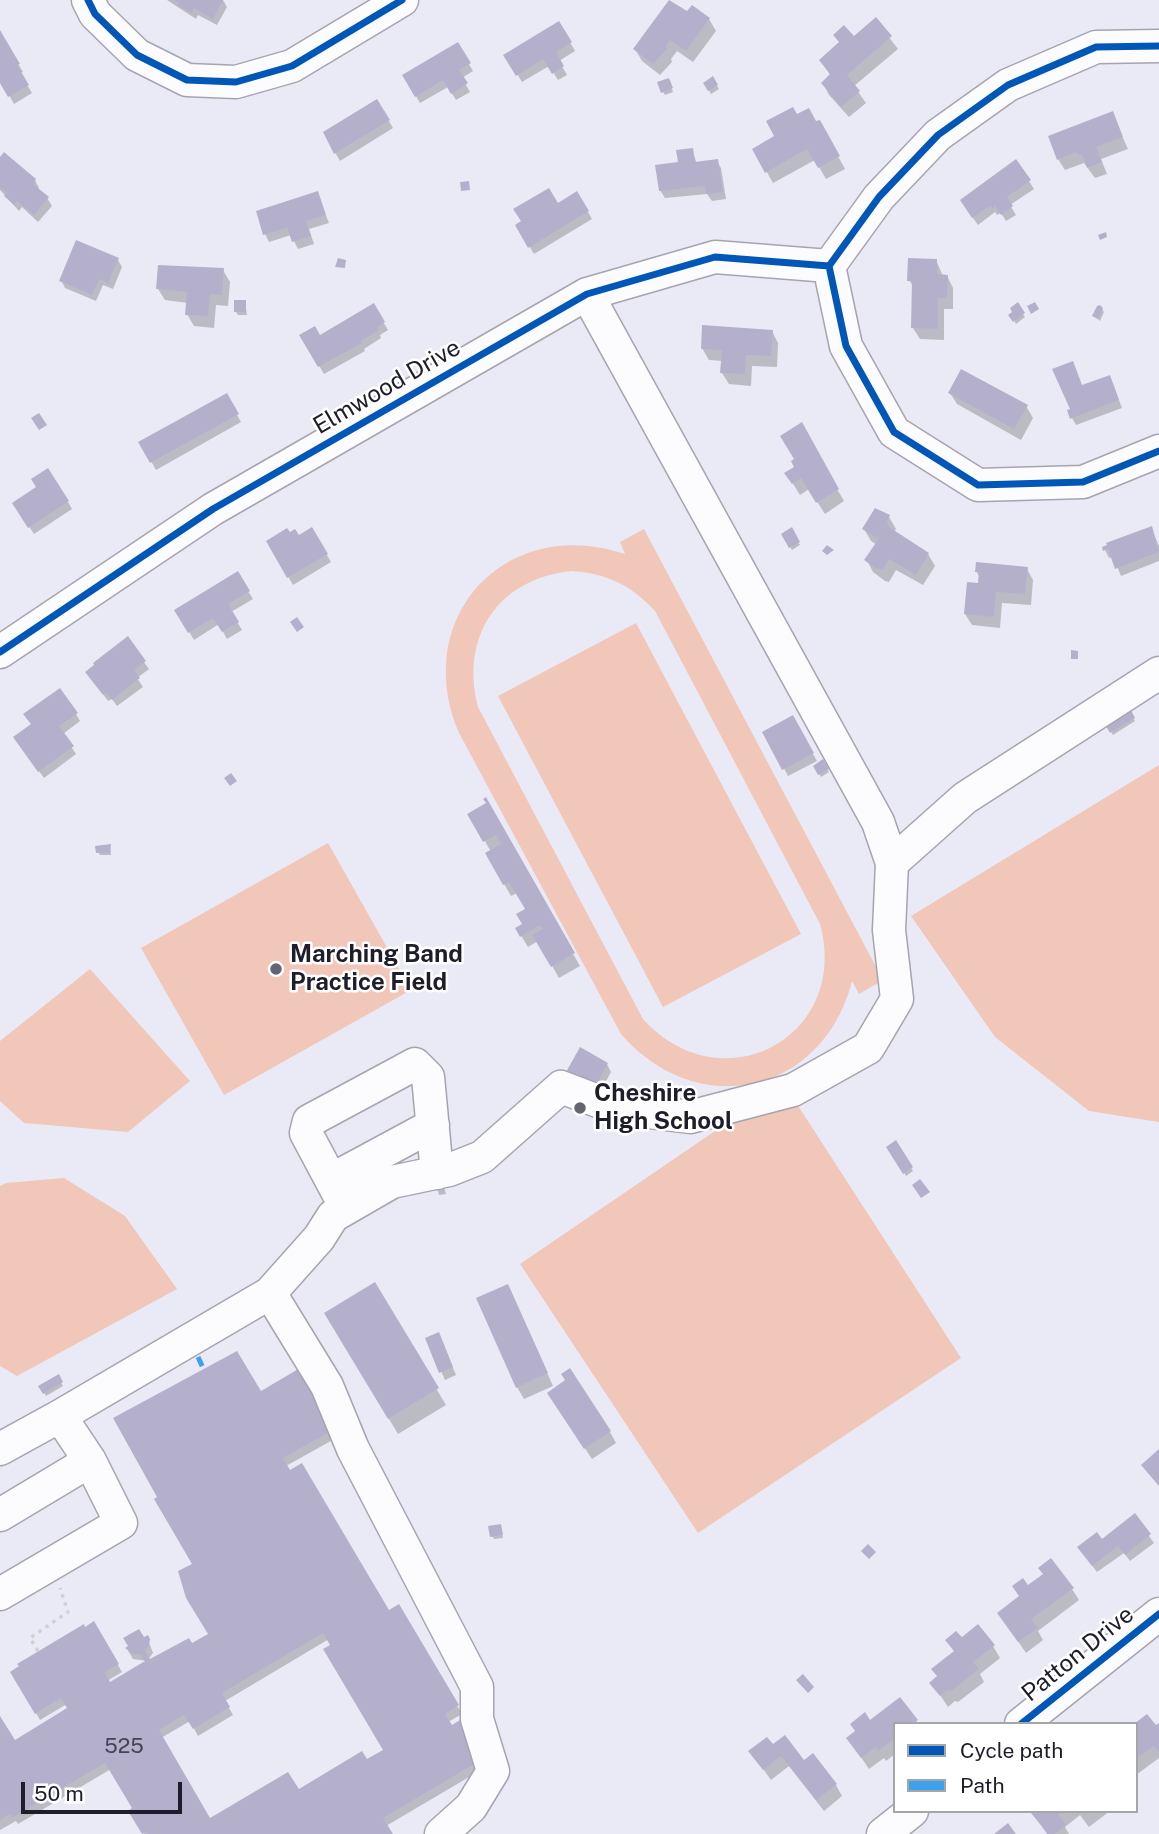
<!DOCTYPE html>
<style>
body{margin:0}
#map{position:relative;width:1159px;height:1834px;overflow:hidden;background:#eaeaf6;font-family:"Public Sans",sans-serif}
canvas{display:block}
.legend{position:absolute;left:893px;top:1722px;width:245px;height:91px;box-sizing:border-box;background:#fff;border:2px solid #a5a5aa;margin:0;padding:9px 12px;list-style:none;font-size:21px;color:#1e1d2b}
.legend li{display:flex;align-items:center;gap:14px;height:35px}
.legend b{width:35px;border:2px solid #a5a5aa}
.scale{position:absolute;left:21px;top:1782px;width:161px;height:32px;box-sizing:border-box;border:4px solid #1e1d2b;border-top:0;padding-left:9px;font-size:21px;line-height:24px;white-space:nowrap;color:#1e1d2b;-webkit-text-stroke:5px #fff;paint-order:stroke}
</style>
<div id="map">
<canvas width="1159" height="1834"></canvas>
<ul class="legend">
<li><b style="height:9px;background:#0057b8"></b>Cycle path</li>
<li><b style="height:9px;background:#3da2eb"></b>Path</li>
</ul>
<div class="scale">50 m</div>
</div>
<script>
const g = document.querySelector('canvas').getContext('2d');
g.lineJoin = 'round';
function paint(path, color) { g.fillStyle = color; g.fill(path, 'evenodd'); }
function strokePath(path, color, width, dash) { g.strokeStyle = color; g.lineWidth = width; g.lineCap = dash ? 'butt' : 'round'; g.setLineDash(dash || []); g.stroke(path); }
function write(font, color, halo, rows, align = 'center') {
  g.font = font + ' "Public Sans",sans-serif'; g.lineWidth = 5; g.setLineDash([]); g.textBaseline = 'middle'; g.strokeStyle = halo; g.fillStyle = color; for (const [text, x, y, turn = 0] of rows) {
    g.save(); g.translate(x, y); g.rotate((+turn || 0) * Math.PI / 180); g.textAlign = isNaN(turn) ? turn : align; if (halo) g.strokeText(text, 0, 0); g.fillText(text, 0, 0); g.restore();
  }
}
const green = new Path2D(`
 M644,529L883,980L859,994L852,981C823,1095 697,1122 621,1034L459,733C410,617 506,514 625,554L620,542ZM571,571C606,573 631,585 655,611L820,924C851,1037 722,1106 643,1019L478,707C460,636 498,579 571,571Z
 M636,623L801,934L663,1007L498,696Z
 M1159,765V1122L1089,1111L995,1037L911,916Z
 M328,843L411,990L224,1095L141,948Z
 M90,969L190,1081L128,1132L24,1123L0,1101V1041Z
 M784,1084L961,1358L698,1533L520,1264Z
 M64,1178L125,1216L177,1289L17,1376L0,1366V1186L6,1183Z`);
const shadow = new Path2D(`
 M167,0H223L227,7L217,25L198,15L196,19Z
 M688,14L709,19L716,31L693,62L677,51L671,59L672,62L660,75L642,61L635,49Z
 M875,19L898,49L854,86L866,103L849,117L829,95L823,83L831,76L821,61L840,44L835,35L854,38Z
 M559,23L575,51L559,61L567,75L558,80L549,66L522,82L506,55Z
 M0,33L23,72L20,73L32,93L14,104L0,79Z
 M457,44L473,71L462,78L470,92L456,100L448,87L420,103L404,76Z
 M713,79L719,89L711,94L705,83Z
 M670,83L673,92L665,95L663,92Z
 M377,101L393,128L340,161L325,135Z
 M1112,114L1128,149L1101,159L1107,174L1095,178L1084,163L1065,170L1058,159Z
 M796,116L815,123L819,122L845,169L826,179L815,160L773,183L754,149L777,137Z
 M692,150L697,164L717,161L721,168L726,199L712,201L707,194L665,198L660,190Z
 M0,160L35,180L39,188L37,190L47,198L52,206L38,222L22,207L19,211L0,190Z
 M1016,161L1034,189L1010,205L1016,215L1006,221L1001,213L997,215L995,212L978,225L966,208Z
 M317,193L329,223L309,229L314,244L298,249L291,235L269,242L265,234Z
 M577,193L592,219L534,254L517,225Z
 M118,260L122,267L113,289L103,285L96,301L65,288L61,280Z
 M936,260L943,276H947L953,288V309H944V340L920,339L913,328L914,288L909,280Z
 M223,270L230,282L228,306L216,305L214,328L194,326L187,314L188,303L165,300L158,289Z
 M245,302L247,315H238L236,312Z
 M373,305L388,330L380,335L381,338L364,349L365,351L324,374L301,336L320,337Z
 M1017,305L1025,317L1016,324L1011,315Z
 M1102,309L1104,312L1100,321L1094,316Z
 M772,331L778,343L777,367L752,366L751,386L729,384L722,373L723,361L709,360L702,348Z
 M1113,384L1122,408L1076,425L1072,418L1082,387Z
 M950,393L1026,406L1033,418L1021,440L957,404Z
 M226,395L241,422L156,470L141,443Z
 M787,474L830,477L844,501L825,514L809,489L800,495Z
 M68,502L72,509L34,534L19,511Z
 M889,517L896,529L894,532L928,554L935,566L923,585L896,570L889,582L885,581L873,572L867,560L877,545L871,541L864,529Z
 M1151,528L1159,546V561L1121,576L1113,557L1109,558L1104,548Z
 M312,529L331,562L293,585L268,542L298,537Z
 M791,530L800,545L792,550L783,535Z
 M1027,569L1033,580L1031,605L1002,603L1000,628L972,625L965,614L979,585L980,578L976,571Z
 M237,574L253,599L231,612L242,630L227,639L219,624L194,640L177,611Z
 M127,639L149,669L137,678L143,687L117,706L112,699L108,701L92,679Z
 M1130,713L1135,721L1113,735L1108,726Z
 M76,714L80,721L63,734L76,754L44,778L20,745Z
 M793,718L817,761L788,776L765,733Z
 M823,762L829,772L821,777L815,767Z
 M487,804L580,966L559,978L538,941L528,947L517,929L525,925L527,910L517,893L511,896L487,854L491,852L470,814Z
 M110,845L111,855H100L98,852Z
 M607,1064L611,1072L598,1096L572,1081Z
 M896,1143L913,1171L906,1176L889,1147Z
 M443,1184L446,1194L439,1195L437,1186Z
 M374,1284L446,1405L398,1434L326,1313Z
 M508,1286L553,1386L524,1399L517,1387Z
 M427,1339L442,1342L456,1375L445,1380Z
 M58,1377L63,1386L46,1396L41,1387Z
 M260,1394L338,1437L286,1466L388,1612L399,1606L462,1714L448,1722L486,1767L386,1826L391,1834H144L130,1811L135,1809L111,1769L18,1824L16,1821L0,1830V1719L14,1742L70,1709L67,1704L40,1720L12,1672L94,1624L122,1672L107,1681L109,1684L210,1635L194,1565ZM329,1639L386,1751L367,1762L298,1791L210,1820L161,1738L190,1721L198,1736L233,1715L225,1701Z
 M556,1405L610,1432L616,1443L592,1459Z
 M1135,1516L1154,1543L1130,1561L1124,1553L1097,1572L1084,1555Z
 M501,1529L503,1538L494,1539L492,1536Z
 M1027,1587L1072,1589L1079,1600L1038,1631L1043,1640L1026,1653L999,1613L1020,1597Z
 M147,1637L153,1653L147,1661L133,1659L127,1649Z
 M947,1640H961L993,1646L1000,1658L980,1674L984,1682L958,1702L955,1701L948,1707L932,1683L955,1653Z
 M900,1700L918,1724H895V1754L886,1761L884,1758L869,1769L848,1738Z
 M1146,1716L1155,1728L1159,1725V1758L1136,1775V1724Z
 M773,1747L804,1763L836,1785L842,1796L824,1811L789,1766L771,1780L751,1752Z
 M1035,1811H1110L1089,1827L1080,1815L1065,1827L1069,1834H1047L1033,1813Z`);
const building = new Path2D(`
 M174,0H223L213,19L194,8L191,13L177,5L179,3Z
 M669,0L687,11L692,5L710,18L686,51L670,40L666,46L667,49L653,64L633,49Z
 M876,17L892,36L847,75L860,91L841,107L821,83L830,74L819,60L839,42L833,35L844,25L854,36Z
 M559,21L572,42L556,52L564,66L552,74L543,59L516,76L503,55Z
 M0,30L20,64L17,65L29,85L8,97L0,83Z
 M458,42L471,63L459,70L468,83L451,94L443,80L415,97L402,75Z
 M713,76L718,85L708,91L703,83Z
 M669,78L673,88L661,93L657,82Z
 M377,99L390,120L334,154L323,132Z
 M793,107L797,114L809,108L816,121L820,120L840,156L818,168L807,149L765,173L752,149L774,136L766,121Z
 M1113,111L1123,137L1096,147L1102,162L1087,168L1082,154L1077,155L1076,152L1057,160L1048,136Z
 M693,148L695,162L718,159L723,192L706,194L705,186L659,191L655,165L678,162L676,150Z
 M4,152L36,179L33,184L49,197L34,215L17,201L14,205L4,196L7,193L0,187V157Z
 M1016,159L1031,180L1007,197L1013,206L1001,215L995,206L992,209L990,206L972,218L960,200Z
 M469,181L470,190L461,191L460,182Z
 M549,188L558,203L577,191L589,211L528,248L515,225L521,221L513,209Z
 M318,191L326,215L306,221L311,236L292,242L287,228L263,235L256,211Z
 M1106,232L1107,237L1100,240L1098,235Z
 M76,240L119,258L108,283L99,279L92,295L59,281Z
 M338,258L346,260L345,268L335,267Z
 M908,258L937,259V274L948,275L947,298H938V329L911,328L912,281H907Z
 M158,265L224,268L222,295L210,294L208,316L185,315L187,292L156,289Z
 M234,300H246V312H234Z
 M1018,302L1025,313L1013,322L1008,315L1012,312L1010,308Z
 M1035,302L1039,309L1031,314L1027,306Z
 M374,303L385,322L377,327L379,330L361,341L362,343L318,367L299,335L315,326L320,335Z
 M1100,305L1103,308L1098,319L1092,316L1097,306Z
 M702,325L773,330L771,356L746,355L745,374L720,373L722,350L701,349Z
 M1073,361L1082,385L1110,375L1119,400L1070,419L1067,410L1070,409L1052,369Z
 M961,369L1028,405L1014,429L948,393Z
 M227,393L239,414L150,463L138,442Z
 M39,413L47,425L39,430L31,418Z
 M802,422L839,489L816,503L801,478L792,484L784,473L794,467L791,461L794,459L780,436Z
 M48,468L69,501L28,528L12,503L36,487L31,479Z
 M875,508L890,515L887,522L889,527L929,553L916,575L889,559L883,570L877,569L864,560L880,537L877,538L862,529Z
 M1152,526L1159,552L1115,569L1108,549L1103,551L1102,547L1107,545L1106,543Z
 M312,527L328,554L287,578L266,541L287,528L290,532L295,529L299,535Z
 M792,527L800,542L789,548L781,534Z
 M827,545L834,550L827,555L822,551Z
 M976,562L1028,567L1025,594L996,592L994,617L964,614L967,582L978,583L979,572H975Z
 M238,571L250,591L228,604L239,622L222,632L213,618L188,633L174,610Z
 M297,617L304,627L297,632L290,622Z
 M128,636L146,661L134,670L140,678L112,700L106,692L103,695L85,672L94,665L93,663Z
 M1071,650L1078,651V659H1071Z
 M60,688L78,713L59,726L74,746L38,772L13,737L31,724L23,714Z
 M1131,710L1135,718L1110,733L1106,726Z
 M793,715L814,753L782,770L762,732Z
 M823,759L829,769L818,775L813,766Z
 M231,773L237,781L230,786L224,778Z
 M486,797L575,953L551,967L532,935L543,929L540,925L520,937L515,928L522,924L516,914L525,909L509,882L503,885L485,853L501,844L496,835L483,842L467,814L486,803L483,799Z
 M111,844L110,852L96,853L95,846Z
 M580,1047L608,1063L594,1089L565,1074Z
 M896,1140L913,1167L903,1174L886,1147Z
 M920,1179L930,1192L921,1198L912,1185Z
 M375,1282L439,1388L388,1419L324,1313Z
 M508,1284L548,1373L516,1388L476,1298Z
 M439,1332L453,1367L439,1373L425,1338Z
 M237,1351L261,1391L300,1368L335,1429L283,1458L290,1470L302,1463L389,1610L399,1604L459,1705L445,1714L452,1725L460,1720L483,1759L383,1818L393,1834H148L146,1832L142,1834L128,1811L132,1808L105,1763L12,1818L10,1814L0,1820V1716L15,1740L67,1708L61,1698L35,1714L10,1672L19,1666L17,1664L84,1624L85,1627L94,1621L119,1664L105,1672L110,1682L145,1661L140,1654H133L125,1648L128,1646L123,1638L139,1629L144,1637L148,1635L150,1639L149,1645L145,1651L150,1659L189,1638L192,1643L208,1634L186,1598L178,1571L192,1564L154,1499L157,1497L113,1418ZM323,1633L330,1645L323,1649L383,1750L367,1759L362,1751L299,1789L288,1772L210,1818L159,1730L184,1715L193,1729L230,1707L222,1693Z
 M570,1368L611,1431L584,1449L547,1393L565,1380L561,1374Z
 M59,1374L63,1382L43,1394L38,1386Z
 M1159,1449V1486L1141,1465Z
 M1135,1513L1151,1534L1125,1555L1118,1546L1092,1566L1077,1547L1097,1532L1102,1539Z
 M501,1524L503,1535L490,1537L488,1526Z
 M868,1544L876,1552L869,1559L861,1551Z
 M1051,1558L1074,1588L1031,1619L1038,1628L1018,1642L997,1613L1019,1596L1012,1586L1023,1578L1028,1585L1043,1574L1038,1568Z
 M978,1624L995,1645L973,1662L979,1669L951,1691L947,1690L940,1696L929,1683L937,1676L931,1669L954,1651L945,1640L956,1631L962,1637Z
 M803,1674L814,1687L808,1693L796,1680Z
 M900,1697L918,1720L913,1724H895V1738L878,1751L876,1747L861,1758L846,1738L855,1731L850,1724L865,1712L870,1720Z
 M1147,1714L1156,1725L1159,1723V1752L1154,1746L1136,1759V1724H1134Z
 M785,1735L804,1760L813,1753L837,1784L816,1800L781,1756L763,1770L748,1751L767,1737L773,1744Z
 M1032,1811H1064L1058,1815L1066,1825L1055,1834H1048L1031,1813Z
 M1008,1823L1016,1834H994Z`);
const path = new Path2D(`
 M38,1651L30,1638L68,1612L60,1588`);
const minor = new Path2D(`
 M88,0L95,14L137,55L187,80L236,82L292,66L402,0
 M1159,46L1096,47L1008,85L938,135L879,197L829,266L846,346L894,432L978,485L1083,482L1159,451
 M0,652L213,509L587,294L715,257L829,266
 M892,863L965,798L1159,673
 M331,1180L433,1125
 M346,1208L306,1133L309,1121L415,1064L428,1077L437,1173
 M270,1293L327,1386L353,1449L477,1687V1719L493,1771L471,1807L441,1834
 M0,1449L60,1416L270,1293L319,1238L333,1216L392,1182L449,1170L482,1157L561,1087L616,1108L690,1117L793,1090L868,1048L897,999L889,930L892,863L878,822L587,294
 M0,1515L90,1461
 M0,1594L121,1523L90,1461L60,1416
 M1021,1724L1159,1614
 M883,1834L912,1811`);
const quiet = new Path2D(`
 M198,1357L203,1368`);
const cycleway = new Path2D(`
 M88,0L95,14L137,55L187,80L236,82L292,66L402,0
 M1159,46L1096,47L1008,85L938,135L879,197L829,266L846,346L894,432L978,485L1083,482L1159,451
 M0,652L213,509L587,294L715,257L829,266
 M1021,1724L1159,1614`);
const markers = [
 [276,969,7,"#656572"],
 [580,1108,7,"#656572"]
];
const numberNames = [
 ["525",124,1747]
];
const streetNames = [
 ["Elmwood Drive",387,387,-30],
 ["Patton Drive",1078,1654,-39]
];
const poiNames = [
 ["Marching Band",290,955],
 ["Practice Field",290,983],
 ["Cheshire",594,1094],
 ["High School",594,1122]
];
paint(green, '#f0c7b8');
paint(shadow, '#0003');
paint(building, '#b4b0cb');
strokePath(minor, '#a5a4b0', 35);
strokePath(path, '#d0d0d4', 3.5, [3.5, 5]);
strokePath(minor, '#fcfcfe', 32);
strokePath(quiet, '#3da2eb', 5, [10, 5]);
strokePath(cycleway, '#0057b8', 7);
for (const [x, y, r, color] of markers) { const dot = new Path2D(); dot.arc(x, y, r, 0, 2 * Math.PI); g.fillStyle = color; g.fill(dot); strokePath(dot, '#fff', 2.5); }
write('21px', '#444253', null, numberNames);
write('24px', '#1e1d2b', '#fff', streetNames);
write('bold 24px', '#1e1d2b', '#fff', poiNames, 'left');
</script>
